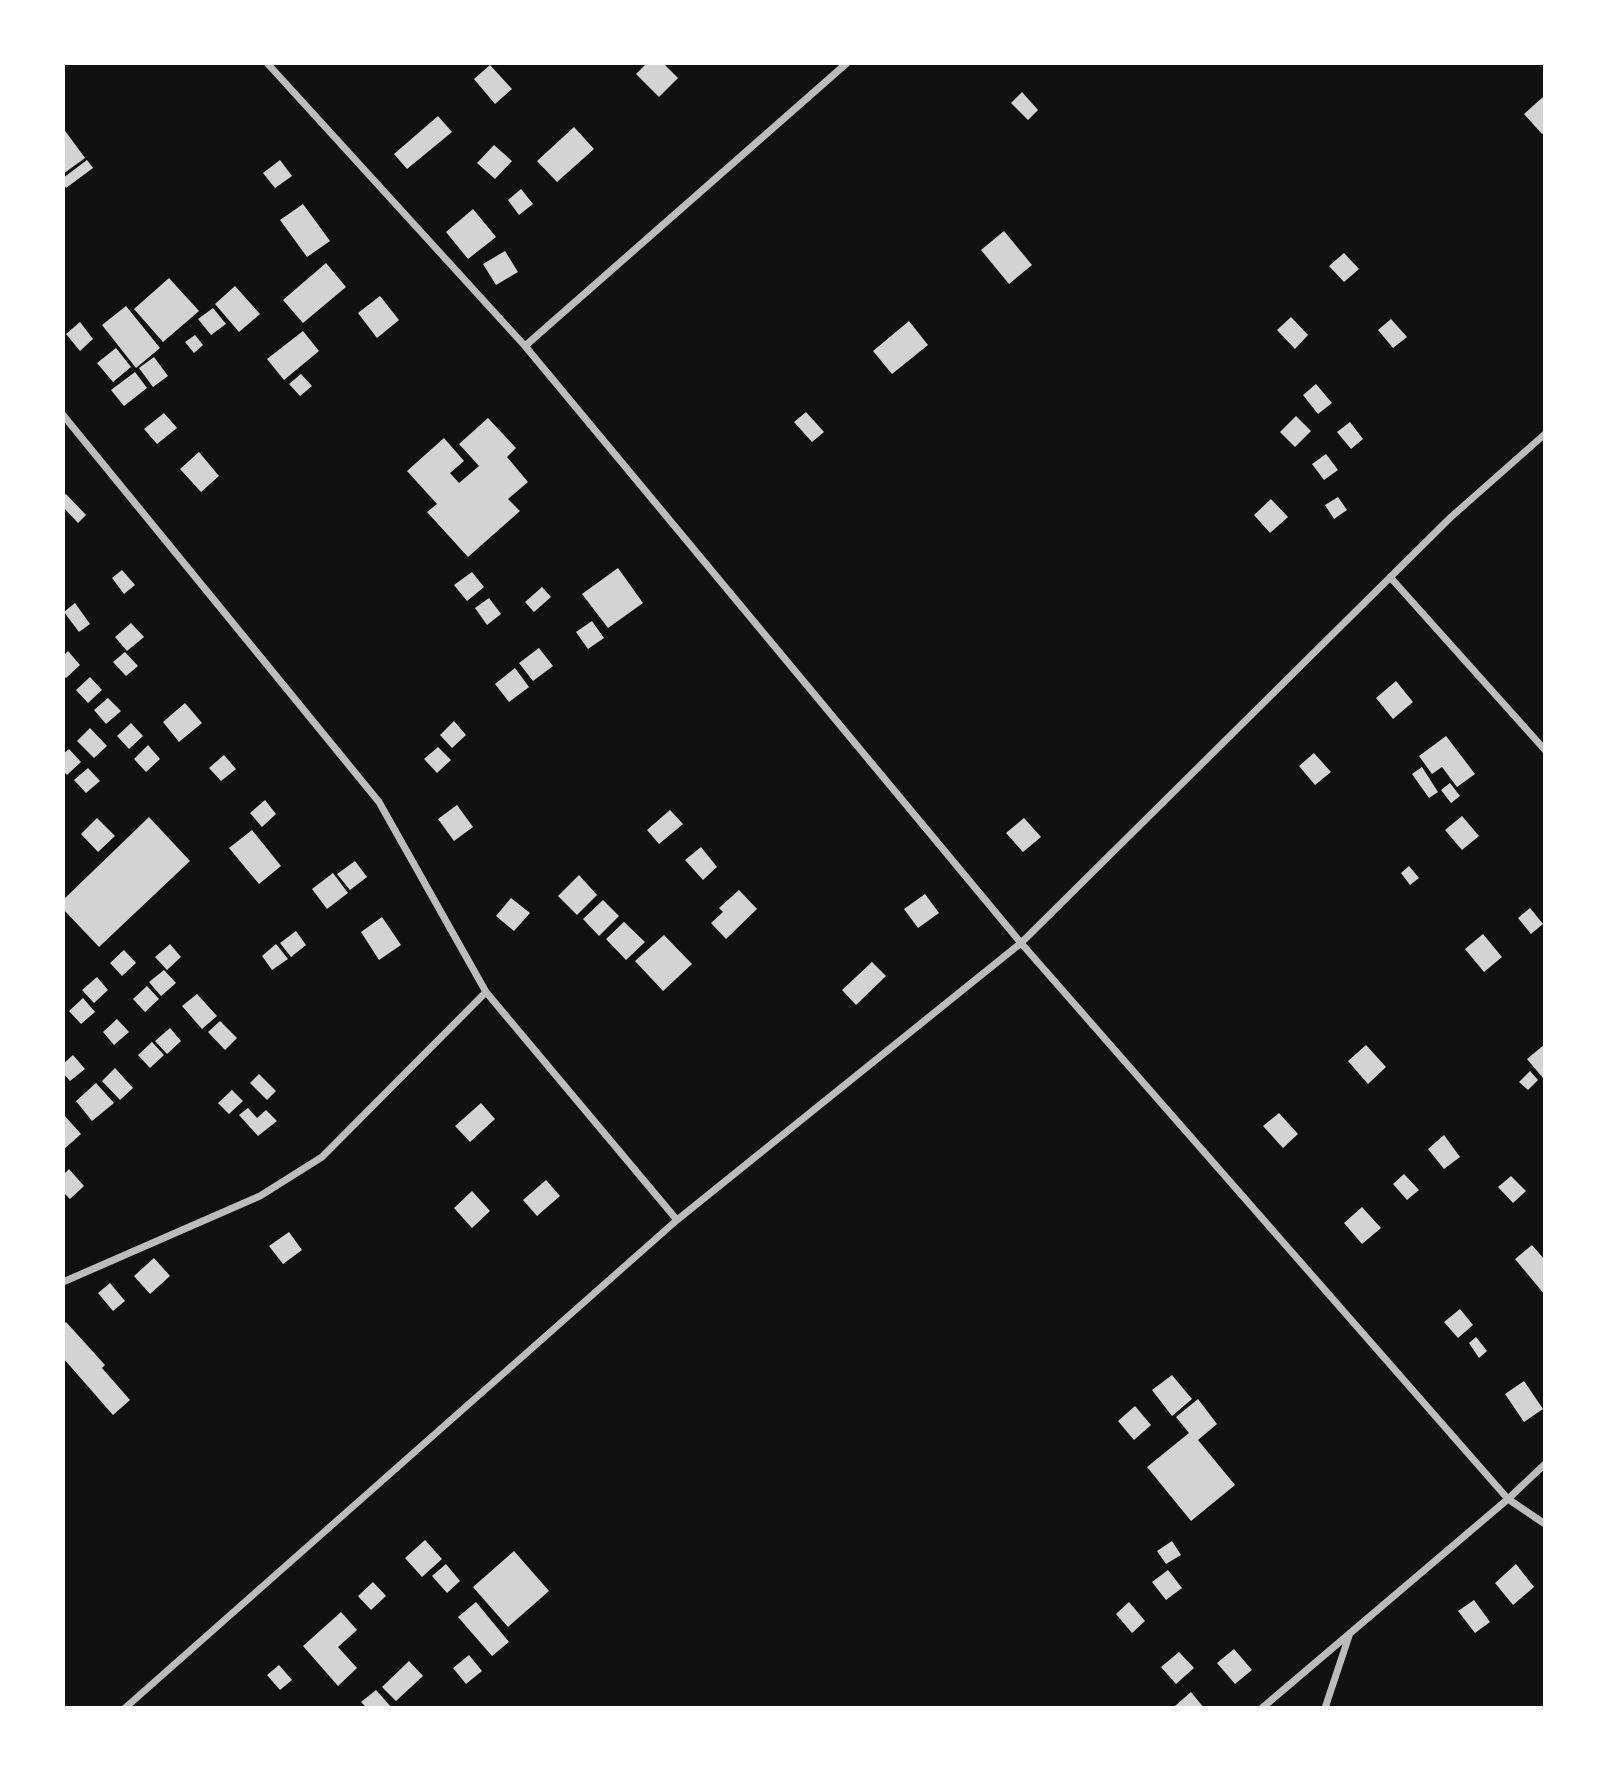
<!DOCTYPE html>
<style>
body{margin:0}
#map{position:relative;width:1608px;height:1771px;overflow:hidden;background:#111;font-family:"Zilla Slab",serif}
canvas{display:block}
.frame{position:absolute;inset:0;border:65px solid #fff;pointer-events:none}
</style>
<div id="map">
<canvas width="1608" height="1771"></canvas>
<div class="frame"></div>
</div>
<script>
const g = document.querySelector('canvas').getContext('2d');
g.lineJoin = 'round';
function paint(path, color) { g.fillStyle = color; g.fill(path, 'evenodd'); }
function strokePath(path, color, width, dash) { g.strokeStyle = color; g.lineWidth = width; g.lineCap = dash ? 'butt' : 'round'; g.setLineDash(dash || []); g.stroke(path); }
const building = new Path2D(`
 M647,63H663L678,78L659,97L636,74Z
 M490,65L512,89L495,104L474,79Z
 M1022,92L1038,110L1028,120L1011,103Z
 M1543,97L1545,99V132L1542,134L1524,114Z
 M438,116L452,132L407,169L394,154Z
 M574,127L594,149L557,182L537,161Z
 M63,128L85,158L63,174Z
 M494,145L512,161L495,179L477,163Z
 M87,160L93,168L66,188L63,183V178Z
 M280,160L292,176L275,188L263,173Z
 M521,189L533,204L519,215L508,200Z
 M303,204L330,241L307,257L280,220Z
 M473,209L496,237L468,259L446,232Z
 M1004,231L1032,265L1009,284L981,250Z
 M505,251L518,272L496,285L483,264Z
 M1344,253L1359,269L1344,282L1329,266Z
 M326,263L346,287L303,323L283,300Z
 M169,278L199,311L163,342L134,309Z
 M235,286L260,314L239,332L215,304Z
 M380,296L399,320L377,338L358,313Z
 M126,306L160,348L136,368L102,325Z
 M213,308L226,324L211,335L198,319Z
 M1291,317L1308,335L1295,349L1277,330Z
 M1391,319L1407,337L1393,348L1378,330Z
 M909,321L928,345L892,374L873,351Z
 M80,322L93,339L80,351L66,334Z
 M303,331L319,351L284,380L267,359Z
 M195,335L203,345L194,353L185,342Z
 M116,348L131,367L113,382L97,363Z
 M154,357L168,376L153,387L139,368Z
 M135,372L147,388L124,406L111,390Z
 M301,374L312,386L300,396L289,384Z
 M1316,384L1332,403L1318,414L1303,395Z
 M806,412L824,432L812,442L794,422Z
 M164,413L177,428L157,444L144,429Z
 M1296,416L1311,431L1295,447L1280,432Z
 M488,418L516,448L507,457L528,482L508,499L520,511L468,557L427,512L437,504L407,471L444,438L464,461L450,473L459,483L479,466L459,444Z
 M1350,422L1363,439L1351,449L1337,432Z
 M199,452L219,476L201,492L180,469Z
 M1326,454L1338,470L1324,480L1312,464Z
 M66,494L86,515L78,523L63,507V496Z
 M1338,497L1347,510L1334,519L1325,505Z
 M1271,499L1288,517L1270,533L1254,515Z
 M618,568L643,603L608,628L582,594Z
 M122,570L135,585L124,594L112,578Z
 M472,572L484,587L467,601L454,585Z
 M542,587L551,597L534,612L525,602Z
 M489,598L501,614L487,625L475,608Z
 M75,603L90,624L79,632L64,612Z
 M592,621L604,638L588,649L576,632Z
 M131,623L144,637L127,651L115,637Z
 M539,648L553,666L533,681L519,663Z
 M68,651L80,665L66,678L63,675V656Z
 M125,652L138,666L126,676L113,662Z
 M515,668L529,687L509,702L495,684Z
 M90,677L102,690L88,703L76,690Z
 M1396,681L1413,702L1393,719L1376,698Z
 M108,698L121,711L106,724L94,710Z
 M185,703L202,723L179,742L163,722Z
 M454,721L466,735L452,748L440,735Z
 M131,723L143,736L129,749L117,736Z
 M90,728L107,746L94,758L77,741Z
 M1446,736L1475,774L1457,787L1442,767L1432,774L1419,756Z
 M148,745L160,759L146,772L134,759Z
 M438,747L451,760L437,773L424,759Z
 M69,749L81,762L67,775L63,771V754Z
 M1314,753L1331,772L1315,785L1299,766Z
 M224,755L236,769L221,781L209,768Z
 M1422,767L1438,792L1429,798L1412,774Z
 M88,768L100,781L86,793L74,780Z
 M1450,783L1460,796L1451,803L1441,790Z
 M265,800L276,814L262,827L250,813Z
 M457,805L473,827L454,841L438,819Z
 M670,810L683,824L659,844L647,830Z
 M1462,816L1479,836L1462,850L1445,830Z
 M149,817L190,861L99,947L63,909V900Z
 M97,818L115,836L98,852L81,834Z
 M1024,818L1041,837L1023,852L1006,833Z
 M252,830L281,866L259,884L229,848Z
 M701,847L717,867L703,880L685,860Z
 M355,861L367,877L350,890L337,874Z
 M1409,866L1419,878L1410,885L1401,873Z
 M333,873L348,893L327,909L312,889Z
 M579,875L597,895L577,915L558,896Z
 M739,890L757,909L726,939L711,923L723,912L719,908Z
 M925,894L939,913L918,928L904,909Z
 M511,898L530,913L514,931L496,916Z
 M603,900L619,916L599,936L583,919Z
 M1530,908L1543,924L1531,934L1518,918Z
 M382,917L401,945L379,960L361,932Z
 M624,922L645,942L626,960L606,939Z
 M296,931L306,945L291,957L280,943Z
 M1483,934L1502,957L1484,972L1465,949Z
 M664,935L692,964L663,991L635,961Z
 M170,944L181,957L167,970L155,957Z
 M276,944L288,959L272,970L262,956Z
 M124,950L136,963L122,976L110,963Z
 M872,962L886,976L856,1005L842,990Z
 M164,970L176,983L161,996L149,982Z
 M97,977L108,990L94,1003L82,990Z
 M147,986L159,999L145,1012L133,999Z
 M197,994L217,1016L202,1029L182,1006Z
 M83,998L95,1012L81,1024L69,1011Z
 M117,1019L129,1032L114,1045L103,1032Z
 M220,1021L237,1038L225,1050L208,1032Z
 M170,1028L181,1041L167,1054L155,1041Z
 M152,1042L164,1055L150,1068L138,1055Z
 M1545,1044V1076L1543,1078L1527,1059Z
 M1366,1045L1386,1067L1368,1084L1348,1061Z
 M73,1055L85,1069L70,1081L63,1073V1064Z
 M115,1068L133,1088L120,1100L102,1081Z
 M1530,1071L1538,1080L1528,1090L1519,1082Z
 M259,1074L276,1091L267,1100L250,1083Z
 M96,1083L114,1103L92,1121L76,1101Z
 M232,1090L243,1101L229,1114L218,1103Z
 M481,1103L495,1119L470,1142L455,1126Z
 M248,1108L257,1118L266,1110L277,1121L258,1136L239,1115Z
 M1279,1113L1298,1134L1283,1148L1263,1126Z
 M64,1115L81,1134L63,1150V1116Z
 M1444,1135L1460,1157L1444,1169L1428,1149Z
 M69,1169L84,1186L70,1199L63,1192V1175Z
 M1404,1174L1419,1190L1407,1200L1393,1184Z
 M1511,1176L1526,1191L1513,1203L1498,1187Z
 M546,1180L560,1196L537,1216L523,1200Z
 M472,1191L490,1211L472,1228L454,1208Z
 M1362,1207L1381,1228L1362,1244L1344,1223Z
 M289,1232L302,1250L283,1264L269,1246Z
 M1532,1245L1545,1260V1295L1515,1259Z
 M154,1258L170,1276L150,1294L134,1276Z
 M110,1283L125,1301L113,1311L98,1293Z
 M1460,1309L1473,1325L1458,1338L1444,1322Z
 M66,1322L105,1365L102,1368L130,1400L113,1415L63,1358V1325Z
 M1476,1337L1487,1351L1479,1358L1469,1343Z
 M1172,1375L1192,1399L1172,1416L1152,1390Z
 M1524,1381L1543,1409L1524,1422L1505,1394Z
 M1198,1399L1217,1424L1198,1440L1235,1485L1191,1521L1147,1467L1189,1433L1176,1417Z
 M1135,1406L1151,1425L1134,1440L1118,1421Z
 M425,1540L442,1559L422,1577L405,1558Z
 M1172,1541L1181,1555L1166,1564L1157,1551Z
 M514,1551L549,1591L508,1627L473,1587Z
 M446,1564L460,1581L447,1593L432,1576Z
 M1516,1564L1534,1587L1513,1605L1495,1583Z
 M1168,1570L1182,1588L1166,1600L1152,1582Z
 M373,1582L386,1596L371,1610L358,1596Z
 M1474,1600L1490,1622L1475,1633L1458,1611Z
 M476,1602L509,1642L492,1656L458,1617Z
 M1129,1602L1145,1621L1132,1633L1116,1614Z
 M341,1612L357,1630L338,1647L357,1668L338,1686L303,1646Z
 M1234,1649L1252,1670L1235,1684L1217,1663Z
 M1179,1652L1194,1668L1176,1684L1161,1667Z
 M469,1655L482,1671L466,1684L453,1668Z
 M409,1661L423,1676L396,1701L382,1687Z
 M279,1665L292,1680L280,1690L267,1675Z
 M376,1690L392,1708H367L361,1702Z
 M1191,1692L1204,1708H1177L1175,1706Z`);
const minor = new Path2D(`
 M267,63L525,346L1021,943L1508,1499L1545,1524
 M525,346L847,63
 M63,415L379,802L486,992L677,1220
 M1390,577L1545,750
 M63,1282L260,1196L322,1157L486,992
 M125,1708L677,1220L1021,943L1451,517L1545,434
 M1262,1708L1508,1499L1545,1464
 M1325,1708L1350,1633`);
paint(building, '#d3d3d3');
strokePath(minor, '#bcbcbc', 7);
</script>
